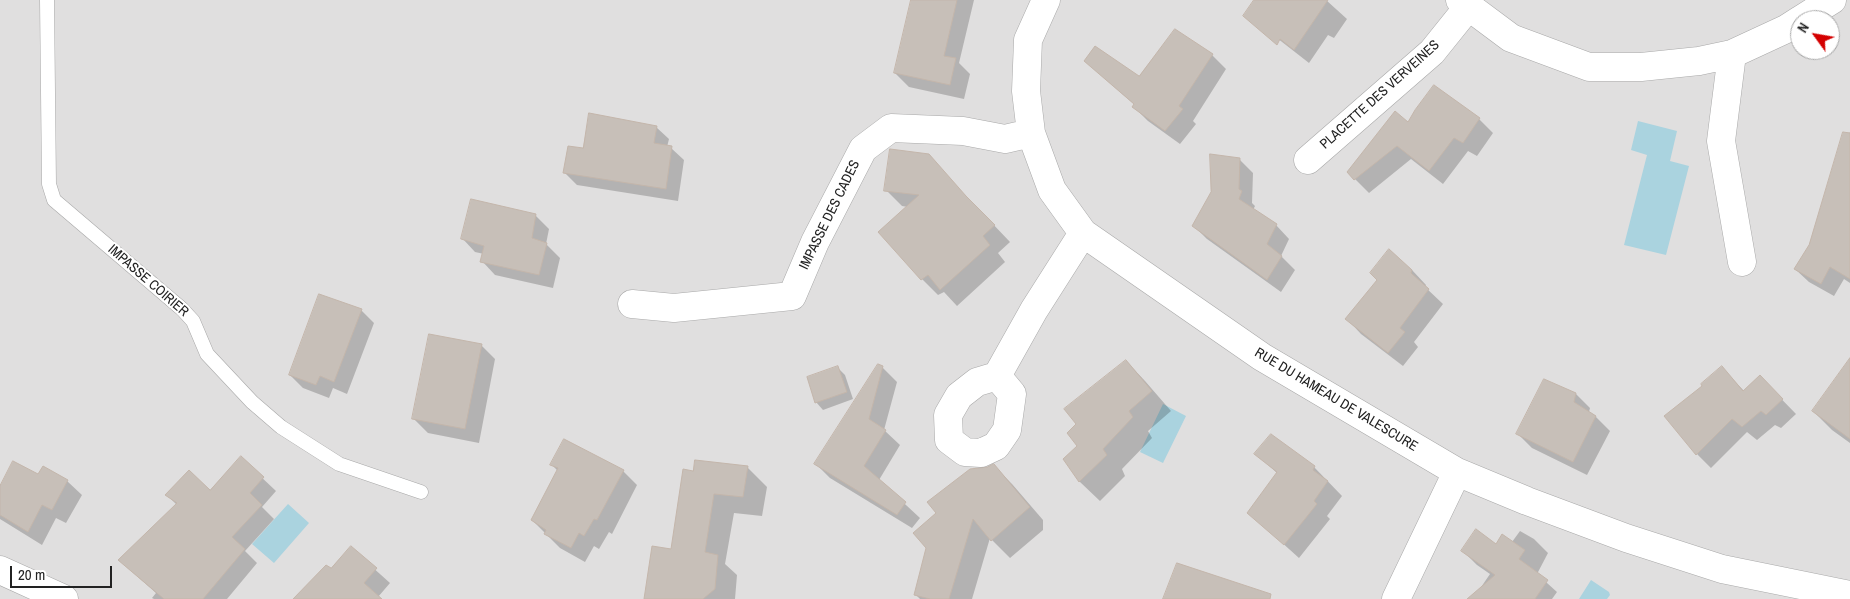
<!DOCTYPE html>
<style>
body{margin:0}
#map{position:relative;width:1850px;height:599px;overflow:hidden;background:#f2efe9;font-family:"Archivo Narrow",sans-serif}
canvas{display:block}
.north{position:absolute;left:1790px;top:10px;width:50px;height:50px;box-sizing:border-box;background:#fff;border:1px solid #a7a7a7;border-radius:50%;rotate:302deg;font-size:14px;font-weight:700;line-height:20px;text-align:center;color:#222}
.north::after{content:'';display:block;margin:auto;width:18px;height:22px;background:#d40000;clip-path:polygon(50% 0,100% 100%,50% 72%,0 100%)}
.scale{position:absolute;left:10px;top:566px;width:102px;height:22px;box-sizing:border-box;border:2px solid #222;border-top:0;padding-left:6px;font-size:15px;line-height:18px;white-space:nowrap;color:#222;-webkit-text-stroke:4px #fff;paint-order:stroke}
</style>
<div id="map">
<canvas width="1850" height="599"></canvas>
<div class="north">N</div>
<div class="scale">20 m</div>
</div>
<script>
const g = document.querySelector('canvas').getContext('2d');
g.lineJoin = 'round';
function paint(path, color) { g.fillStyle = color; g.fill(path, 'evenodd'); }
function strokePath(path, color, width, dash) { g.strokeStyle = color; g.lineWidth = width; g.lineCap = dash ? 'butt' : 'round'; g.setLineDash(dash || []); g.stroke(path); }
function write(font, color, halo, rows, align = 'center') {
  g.font = font + ' "Archivo Narrow",sans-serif'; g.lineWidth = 4; g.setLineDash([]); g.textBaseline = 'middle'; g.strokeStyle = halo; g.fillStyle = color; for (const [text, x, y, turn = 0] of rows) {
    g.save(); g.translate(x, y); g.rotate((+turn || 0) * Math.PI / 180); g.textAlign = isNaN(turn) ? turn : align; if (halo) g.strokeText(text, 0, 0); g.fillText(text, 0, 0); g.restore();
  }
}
const residential = new Path2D(`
 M0,0H1850V599H0ZM1800,20H1830V50H1800Z`);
const water = new Path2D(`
 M1638,121L1677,131L1670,161L1689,166L1666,255L1624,245L1647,155L1631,150Z
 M1163,404L1186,416L1163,463L1140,452Z
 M288,504L309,523L274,563L252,544Z
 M1591,580L1609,592L1610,595L1607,599H1579Z`);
const shadow = new Path2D(`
 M912,0H974L959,63L970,74L964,99L909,87L895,73Z
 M1276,0H1326L1347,19L1334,38L1328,35L1309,63L1277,38Z
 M1212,55L1226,69L1193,121L1196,124L1180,144L1148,121L1134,107L1135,105L1085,61L1139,78Z
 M1479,119L1493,133L1477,156L1468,151L1443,184L1411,159L1369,193L1348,172L1409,124Z
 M656,127L669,139L667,147L671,148L684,160L678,201L577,185L564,172L584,150Z
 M1850,132V283L1844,279L1834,296L1809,282L1795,269L1810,245L1839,147Z
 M929,155L969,201L970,200L1010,242L998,253L1005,262L957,306L944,292L938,295L922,279L908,207L902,206L886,190Z
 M1240,160L1253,173L1252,203L1255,206L1253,210L1276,225L1289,239L1281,256L1295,270L1281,292L1207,239L1193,225Z
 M535,215L549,229L546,244L560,258L553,288L495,275L482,261L484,254L475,252L462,238Z
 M1412,270L1426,285L1425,287L1443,304L1414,342L1418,347L1403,366L1361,334L1347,319Z
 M361,310L374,323L347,394L333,388L329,398L303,388L290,375Z
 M481,345L495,359L479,443L428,433L413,418Z
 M1850,359V443L1832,430L1813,411Z
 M1126,361L1145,381L1171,411L1148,431L1152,438L1122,469L1125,476L1100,501L1080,482L1065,459L1079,447Z
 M882,367L897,382L884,430L900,445L879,480L920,518L912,528L830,478L816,464Z
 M838,368L845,375L853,399L823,410L816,402Z
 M1722,368L1744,391L1760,377L1796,414L1781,428L1775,425L1757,440L1747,432L1711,468L1697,454L1666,416L1704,386Z
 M1576,394L1590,408L1589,412L1596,417L1610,431L1587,475L1532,448L1518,434Z
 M1256,454L1314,467L1342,496L1327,516L1330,519L1299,558L1249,513L1277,473Z
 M241,458L276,491L262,507L274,519L245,551L257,563L227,599H154L152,598L156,593L119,560L177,505L167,495L210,492Z
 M552,465L623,471L637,485L612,534L609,532L599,549L594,546L585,562L560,548L532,520L558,471Z
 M994,466L1012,484L1043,520V530L1010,558L990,538L972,599H920L916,595L987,469Z
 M747,467L767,487L762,516L734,513L725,564L737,575L735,599H645L672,550L694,472Z
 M38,476L67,481L82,495L66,523L56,518L42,545L0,519V484L2,485Z
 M1520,531L1534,539L1548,553L1537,574L1557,592L1552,599H1473L1490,574L1477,565L1463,551L1512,542Z
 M351,548L390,583L378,597L380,599H303Z`);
const building = new Path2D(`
 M911,0H957L944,56L956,58L950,85L894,73Z
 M1254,0H1328L1294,50L1280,39L1277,45L1243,16Z
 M1175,29L1213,54L1179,106L1183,109L1165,131L1132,107L1134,104L1084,61L1095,46L1139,76Z
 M1434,85L1480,118L1463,143L1454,138L1429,171L1397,146L1354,180L1347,172L1395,111L1408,122L1415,110Z
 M589,113L657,126L654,143L672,146L666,189L563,173L568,146L583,148Z
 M1843,132L1850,133V279L1830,267L1821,284L1794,269L1809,245Z
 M890,149L929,154L966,196L995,225L983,236L990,245L940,290L928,275L921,280L878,232L919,195L884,191Z
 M1210,154L1240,158L1239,189L1242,191L1239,199L1277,224L1267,244L1282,256L1267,280L1192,226L1211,192Z
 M471,199L536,214L532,238L547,243L539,275L480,262L484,246L461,239Z
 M1389,249L1412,270L1411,273L1429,289L1400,328L1405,332L1388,353L1345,319L1377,280L1370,273Z
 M319,294L362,309L334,382L320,376L316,385L289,375Z
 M429,334L482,344L465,429L412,419Z
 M1850,358V439L1812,411Z
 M1126,360L1152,391L1129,411L1133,417L1103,449L1107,455L1079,482L1063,459L1077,446L1067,433L1076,424L1064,409Z
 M878,364L883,366L869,419L886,430L864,466L906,502L897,515L814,464Z
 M838,366L847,392L815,403L807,377Z
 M1722,366L1743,391L1760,375L1783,399L1766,415L1761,411L1742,427L1732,419L1696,455L1664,416L1702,386L1701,384Z
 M1544,379L1576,393L1574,402L1596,416L1573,462L1516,434Z
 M1271,434L1315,466L1313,470L1328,481L1314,501L1317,504L1284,545L1247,513L1277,472L1254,454Z
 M564,439L624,470L597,520L594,519L584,536L579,533L571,548L544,534L546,530L531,520L558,468L550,465Z
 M241,456L264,477L250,493L262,505L232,537L245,549L203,599H164L118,560L177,503L165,495L189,470L210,490Z
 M695,460L748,466L743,497L714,494L705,552L718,555L715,589L703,599H644L652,546L671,549L683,469L693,471Z
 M13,461L38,474L43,466L68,480L52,510L42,505L28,532L0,515V486Z
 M994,464L1030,507L991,541L973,519L949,599H930L914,595L926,548L913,533L936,513L927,502L970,469L987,467Z
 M1476,529L1496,544L1502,534L1525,550L1519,559L1548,580L1535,599H1467L1495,575L1461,551Z
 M351,546L377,568L364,583L382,599H293L326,565L331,568Z
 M1177,563L1271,594L1270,599H1163Z`);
const lane = new Path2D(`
 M47,0L49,184L54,200L182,309L193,321L207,354L252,402L281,427L339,464L421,492`);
const street = new Path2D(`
 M1046,0L1028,40L1026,91L1031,133L1052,190L1083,233L1262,357L1457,472L1527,501L1626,538L1722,569L1850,595
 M1460,0L1511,38L1589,67H1641L1699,61L1732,54L1786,29L1800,20
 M1800,20L1832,0
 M1732,54L1721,141L1742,262
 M1308,160L1432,52L1469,6
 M632,304L674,308L792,296L815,242L863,149L891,128L963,131L1005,139L1031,133
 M997,376L1012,394L1007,430L996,446L981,453L965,452L949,440L948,415L959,396L977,382L997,376L1034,310L1083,233
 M0,570L64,599
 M1396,599L1457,472`);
const streetNames = [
 ["PLACETTE DES VERVEINES",1380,95,-42],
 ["IMPASSE DES CADES",830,215,-64],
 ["IMPASSE COIRIER",148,281,41],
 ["RUE DU HAMEAU DE VALESCURE",1336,400,31]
];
paint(residential, '#e0dfdf');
paint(water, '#aad3df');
paint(shadow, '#0003');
paint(building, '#c7bfb8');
strokePath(building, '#c4b6ab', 1);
strokePath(lane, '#a9a9a9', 15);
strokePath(street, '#a9a9a9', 29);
strokePath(lane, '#fff', 14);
strokePath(street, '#fff', 28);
write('14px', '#222', '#fff', streetNames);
</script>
